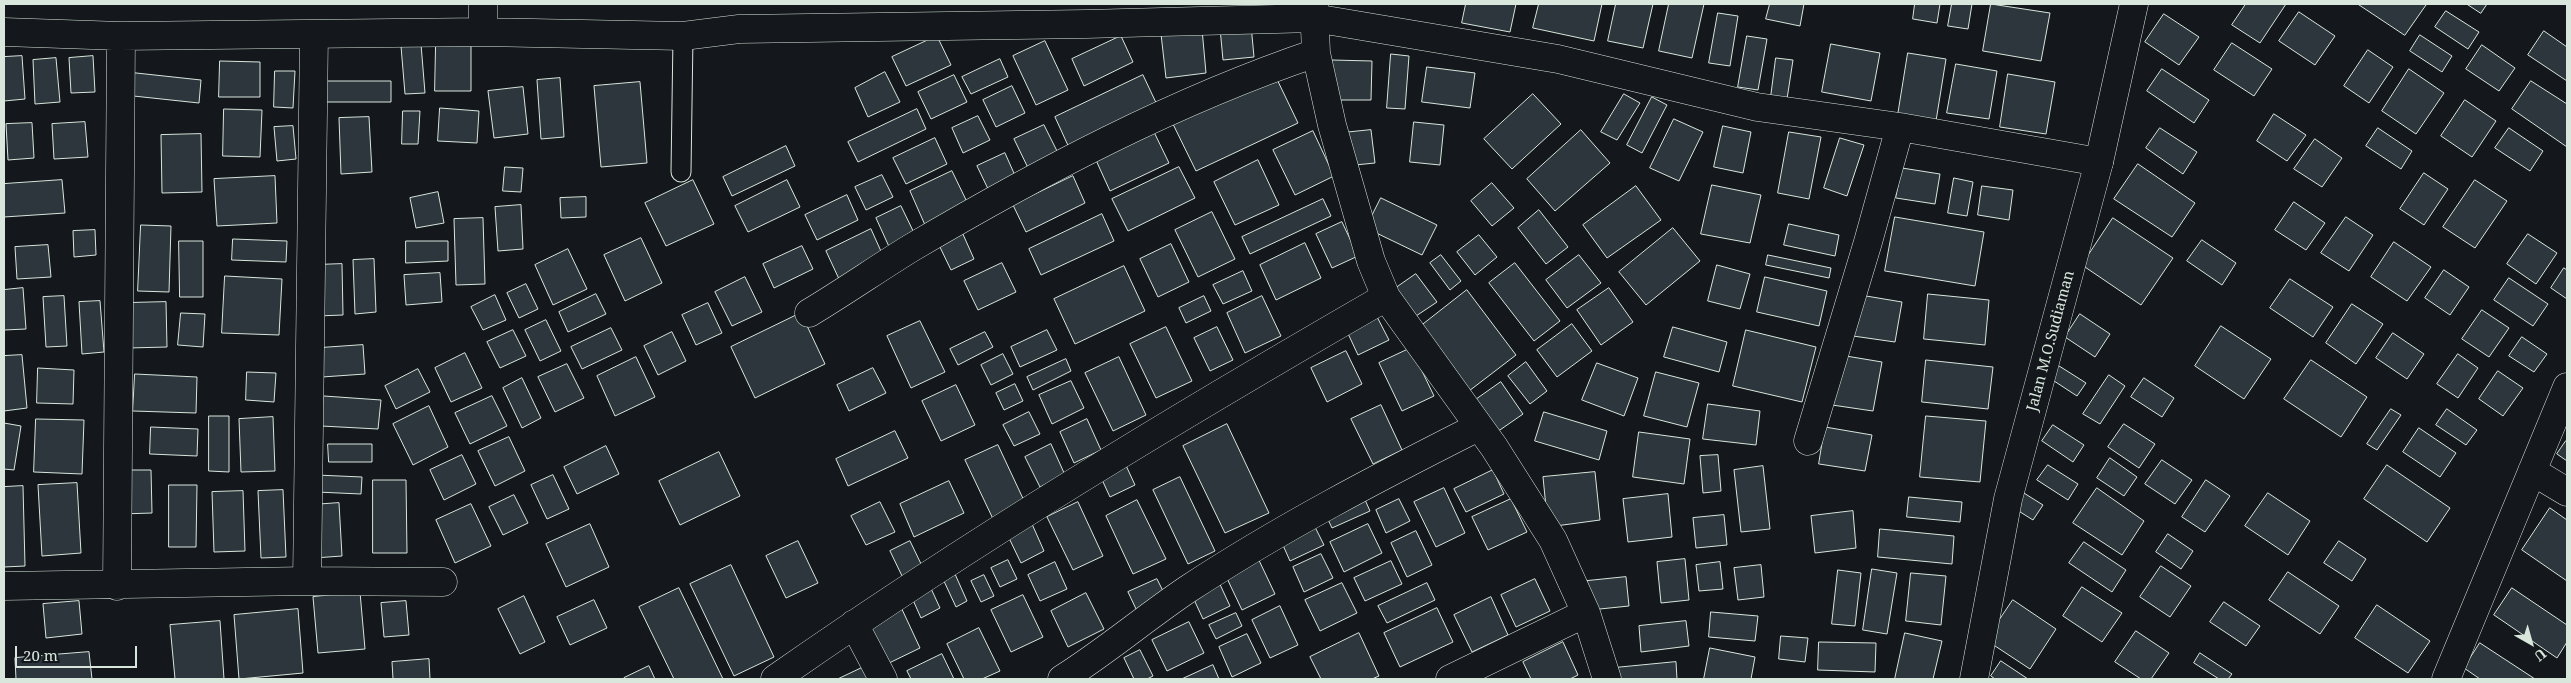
<!DOCTYPE html>
<style>
body{margin:0}
#map{position:relative;width:2571px;height:683px;overflow:hidden;background:#14181c;font-family:"Noto Serif",serif}
canvas{display:block}
.frame{position:absolute;inset:0;border:5px solid #d8e6dc;pointer-events:none}
.north{position:absolute;left:2506px;top:618px;width:50px;height:50px;-webkit-text-stroke:4px #14181c;paint-order:stroke;rotate:142deg;font-size:14px;font-weight:700;line-height:20px;text-align:center;color:#d8e6dc}
.north::after{content:'';display:block;margin:auto;width:18px;height:22px;background:#d8e6dc;clip-path:polygon(50% 0,100% 100%,50% 72%,0 100%)}
.scale{position:absolute;left:15px;top:646px;width:122px;height:22px;box-sizing:border-box;border:2px solid #d8e6dc;border-top:0;padding-left:6px;font-size:15px;line-height:18px;white-space:nowrap;color:#d8e6dc;-webkit-text-stroke:4px #14181c;paint-order:stroke}
</style>
<div id="map">
<canvas width="2571" height="683"></canvas>
<div class="frame"></div>
<div class="north">U</div>
<div class="scale">20 m</div>
</div>
<script>
const g = document.querySelector('canvas').getContext('2d');
g.lineJoin = 'round';
function paint(path, color) { g.fillStyle = color; g.fill(path, 'evenodd'); }
function strokePath(path, color, width, dash) { g.strokeStyle = color; g.lineWidth = width; g.lineCap = dash ? 'butt' : 'round'; g.setLineDash(dash || []); g.stroke(path); }
function write(font, color, halo, rows, align = 'center') {
  g.font = font + ' "Noto Serif",serif'; g.lineWidth = 4; g.setLineDash([]); g.textBaseline = 'middle'; g.strokeStyle = halo; g.fillStyle = color; for (const [text, x, y, turn = 0] of rows) {
    g.save(); g.translate(x, y); g.rotate((+turn || 0) * Math.PI / 180); g.textAlign = isNaN(turn) ? turn : align; if (halo) g.strokeText(text, 0, 0); g.fillText(text, 0, 0); g.restore();
  }
}
const building = new Path2D(`
 M1466,4H1516L1510,32L1462,23Z
 M1539,4H1602L1594,41L1533,28Z
 M1616,4H1653L1643,48L1608,41Z
 M1669,4H1704L1692,58L1659,51Z
 M1770,4H1804L1800,26L1766,19Z
 M1915,4H1940L1937,23L1913,19Z
 M1952,4H1972L1968,29L1948,26Z
 M1991,4L2050,13L2041,61L1983,51Z
 M2246,4H2286L2260,43L2232,25Z
 M2358,4H2424L2426,5L2405,35Z
 M2467,4H2487L2481,13Z
 M2446,11L2479,32L2468,49L2435,27Z
 M2299,12L2335,36L2315,65L2279,41Z
 M1718,13L1738,16L1730,66L1709,63Z
 M2164,14L2199,37L2179,65L2145,42Z
 M1251,25L1254,57L1223,60L1220,28Z
 M1202,29L1206,73L1166,78L1161,34Z
 M2544,31L2567,47V81L2528,55Z
 M2420,35L2452,56L2442,72L2410,51Z
 M937,36L951,65L906,86L892,57Z
 M1121,36L1133,62L1084,86L1072,59Z
 M1747,36L1767,39L1758,90L1738,87Z
 M1045,41L1068,90L1036,105L1013,56Z
 M2232,43L2272,69L2254,96L2214,70Z
 M421,44L425,93L405,94L401,46Z
 M436,44H471V91H435Z
 M1831,44L1880,53L1871,101L1822,92Z
 M2482,45L2515,68L2499,91L2466,69Z
 M2368,50L2393,67L2369,103L2344,86Z
 M1908,53L1946,59L1936,121L1898,115Z
 M1391,54L1409,56L1405,109L1387,108Z
 M22,56L25,99L4,101V57Z
 M93,56L95,92L71,93L69,58Z
 M56,58L60,102L35,104L33,60Z
 M1776,58L1793,60L1787,99L1771,97Z
 M1000,59L1008,77L971,94L962,77Z
 M1332,60L1372,61L1371,100H1331Z
 M220,61L260,62V97H219Z
 M1956,64L1997,71L1989,119L1947,113Z
 M1427,67L1475,73L1470,108L1422,102Z
 M2162,69L2209,100L2194,123L2147,91Z
 M2409,69L2444,93L2416,134L2382,111Z
 M275,71H295L293,108L274,107Z
 M1273,71L1298,123L1196,171L1171,120Z
 M127,72L201,80L199,103L124,95Z
 M885,72L900,102L868,117L855,88Z
 M2008,74L2055,82L2046,134L2000,127Z
 M954,75L967,102L931,119L918,92Z
 M1143,75L1159,109L1071,152L1055,117Z
 M560,78L564,137L541,139L537,80Z
 M321,81H391V102H321Z
 M2531,81L2567,104V147L2512,109Z
 M640,82L647,163L601,167L594,86Z
 M1012,86L1025,113L996,127L983,100Z
 M523,87L528,134L494,138L488,91Z
 M1533,94L1561,124L1512,169L1484,139Z
 M1624,94L1640,103L1617,140L1601,132Z
 M1652,97L1667,105L1642,153L1627,145Z
 M2465,100L2496,121L2472,157L2441,136Z
 M440,108L479,111L477,143L438,141Z
 M224,109L262,110L260,157L223,156Z
 M917,109L926,129L858,162L848,142Z
 M403,111H420L418,144H402Z
 M2274,114L2306,135L2287,161L2257,141Z
 M978,116L990,140L963,153L952,128Z
 M369,117L372,172L341,174L339,118Z
 M1674,119L1703,132L1679,181L1650,168Z
 M85,122L88,157L54,159L52,124Z
 M1414,122L1444,125L1440,165L1410,162Z
 M32,123L34,158L8,160L6,124Z
 M1044,125L1061,159L1031,174L1014,139Z
 M293,126L296,159L277,161L274,127Z
 M1723,126L1751,132L1743,173L1714,167Z
 M2160,128L2197,152L2183,174L2146,148Z
 M2378,128L2412,151L2401,169L2366,146Z
 M2509,128L2543,151L2530,171L2495,148Z
 M1153,130L1169,163L1110,191L1095,158Z
 M1371,130L1375,163L1345,166L1342,133Z
 M1581,130L1610,163L1555,211L1527,179Z
 M1313,131L1334,176L1295,195L1273,150Z
 M1789,132L1821,137L1809,199L1778,193Z
 M201,134L202,192L162,193L161,135Z
 M935,138L947,164L906,184L893,158Z
 M1840,138L1864,145L1847,196L1824,188Z
 M2315,139L2342,158L2322,187L2294,169Z
 M786,146L795,166L732,196L723,177Z
 M1005,153L1017,180L990,193L977,166Z
 M1258,160L1279,205L1235,225L1214,182Z
 M2138,164L2195,203L2172,237L2114,199Z
 M505,167L523,168L521,192L503,191Z
 M1179,167L1195,198L1128,231L1112,199Z
 M1902,168L1940,174L1935,204L1896,198Z
 M952,171L968,204L925,225L910,191Z
 M2424,173L2448,189L2424,225L2400,209Z
 M882,175L893,197L866,210L855,187Z
 M275,176L277,223L217,226L214,179Z
 M1073,176L1085,203L1026,232L1013,205Z
 M1954,178L1973,182L1967,216L1948,213Z
 M62,180L65,213L4,217V184Z
 M693,180L714,224L666,246L645,203Z
 M787,180L800,207L748,232L735,206Z
 M2475,180L2507,201L2475,248L2443,227Z
 M1492,183L1514,208L1492,226L1471,201Z
 M1712,185L1761,195L1750,243L1701,234Z
 M1636,186L1661,220L1607,258L1583,225Z
 M1982,186L2013,190L2009,220L1978,215Z
 M438,192L444,223L416,228L410,198Z
 M847,195L858,220L817,240L805,215Z
 M586,197V217L561,218L560,198Z
 M1381,198L1437,225L1422,255L1366,228Z
 M1323,199L1331,216L1250,254L1242,237Z
 M2294,202L2325,223L2306,250L2275,230Z
 M521,205L523,249L498,251L495,207Z
 M901,206L917,239L891,251L876,218Z
 M1539,210L1568,247L1546,264L1518,228Z
 M1212,212L1235,259L1198,277L1175,230Z
 M1102,214L1114,241L1041,275L1029,249Z
 M1895,217L1984,232L1975,286L1885,271Z
 M2346,217L2373,235L2349,271L2321,253Z
 M483,218L485,284L456,285L454,219Z
 M2113,218L2173,258L2141,305L2082,265Z
 M1342,222L1358,256L1332,268L1316,234Z
 M1789,224L1839,235L1835,256L1784,245Z
 M141,225L171,226L169,292L138,291Z
 M1673,228L1700,261L1646,305L1619,272Z
 M871,229L884,258L839,279L826,251Z
 M95,230L96,255L74,257L73,231Z
 M962,232L974,259L951,270L938,243Z
 M2528,234L2557,253L2536,284L2507,264Z
 M1479,235L1497,257L1475,275L1457,252Z
 M641,238L662,283L625,301L604,255Z
 M233,239L287,241L286,262L232,260Z
 M2202,240L2236,263L2222,285L2187,261Z
 M179,241H203V297H180Z
 M406,241H448V261L406,263Z
 M2394,242L2431,267L2407,301L2371,277Z
 M1305,243L1321,278L1276,300L1260,265Z
 M1171,244L1189,282L1158,297L1140,259Z
 M48,245L51,277L17,279L15,247Z
 M802,246L813,269L774,288L763,264Z
 M568,249L587,289L553,305L535,265Z
 M1441,255L1461,281L1450,290L1430,263Z
 M1579,255L1601,283L1567,308L1546,280Z
 M1768,255L1831,268L1829,278L1766,265Z
 M374,259L376,312L355,314L353,260Z
 M1002,263L1016,292L978,310L964,281Z
 M1515,263L1560,321L1534,341L1489,283Z
 M342,264L343,315L317,316L315,265Z
 M1717,265L1750,274L1740,309L1708,301Z
 M1124,266L1145,311L1075,344L1054,299Z
 M2564,268L2567,270V299L2551,288Z
 M2444,270L2469,287L2450,315L2425,298Z
 M1243,271L1252,291L1223,304L1213,285Z
 M440,273L442,302L406,305L404,275Z
 M1416,274L1437,302L1413,318L1393,290Z
 M225,276L282,279L279,335L222,333Z
 M745,277L762,312L732,326L715,292Z
 M1765,277L1827,291L1819,326L1757,312Z
 M2509,278L2548,304L2533,326L2494,300Z
 M2290,279L2333,307L2313,337L2270,308Z
 M526,284L538,309L519,318L507,293Z
 M23,288L26,329L4,330V290Z
 M1609,288L1633,322L1601,345L1577,310Z
 M1467,290L1516,355L1469,391L1421,326Z
 M596,294L606,314L568,332L559,312Z
 M1928,294L1989,300L1985,345L1924,339Z
 M495,295L506,320L483,330L471,307Z
 M1860,295L1902,302L1895,342L1853,336Z
 M64,296L67,346L46,347L43,297Z
 M1204,296L1211,311L1186,323L1179,308Z
 M1262,296L1281,336L1245,353L1227,313Z
 M100,301L104,352L82,354L79,302Z
 M166,302L167,347L128,348L127,303Z
 M708,303L722,333L696,345L682,315Z
 M2352,304L2383,324L2356,364L2326,343Z
 M2482,310L2509,328L2489,357L2462,339Z
 M1374,311L1389,340L1358,355L1344,325Z
 M181,313L205,314L203,347L178,345Z
 M801,313L825,364L755,398L731,347Z
 M2080,314L2110,334L2095,357L2065,337Z
 M546,320L561,351L540,361L525,330Z
 M920,321L945,372L911,388L887,336Z
 M1572,324L1592,351L1557,377L1537,350Z
 M2221,326L2271,359L2244,399L2195,366Z
 M1166,327L1192,381L1156,398L1130,344Z
 M1217,327L1233,360L1210,371L1194,338Z
 M1673,327L1727,342L1719,372L1664,357Z
 M611,328L622,350L582,369L571,347Z
 M513,330L526,356L500,368L487,342Z
 M1047,330L1057,350L1020,367L1011,347Z
 M1746,330L1816,347L1802,402L1733,386Z
 M672,332L686,361L658,375L644,346Z
 M985,332L993,347L958,365L950,349Z
 M2393,333L2424,354L2407,379L2376,358Z
 M2522,337L2547,354L2534,372L2509,356Z
 M363,345L365,374L322,377L320,348Z
 M1411,348L1434,396L1402,411L1379,363Z
 M1346,351L1362,384L1327,402L1311,368Z
 M465,353L482,388L451,402L435,368Z
 M1003,354L1013,374L991,385L981,365Z
 M2458,354L2478,368L2458,398L2437,384Z
 M22,355L27,408L4,411V356Z
 M1840,355L1882,362L1873,411L1832,405Z
 M636,357L655,397L615,416L597,376Z
 M1119,357L1146,415L1113,431L1085,373Z
 M1066,359L1071,371L1033,390L1027,377Z
 M1926,360L1993,367L1988,409L1922,402Z
 M2311,360L2367,397L2341,437L2284,399Z
 M1526,362L1547,391L1530,404L1508,376Z
 M1597,363L1638,378L1624,416L1582,400Z
 M567,364L584,398L555,412L538,377Z
 M2056,364L2086,383L2077,396L2048,377Z
 M38,368L74,370L73,404L37,403Z
 M873,368L886,393L849,411L837,385Z
 M418,369L430,392L396,409L385,386Z
 M2498,371L2523,388L2503,416L2479,399Z
 M247,372L276,373L274,402L246,400Z
 M1656,372L1699,383L1687,427L1644,416Z
 M135,374L197,377L196,413L133,411Z
 M2109,375L2125,386L2100,424L2083,414Z
 M522,378L541,418L522,428L503,388Z
 M2144,378L2174,398L2162,417L2131,397Z
 M1071,381L1084,408L1052,424L1039,395Z
 M1501,382L1523,414L1497,432L1474,401Z
 M1015,384L1023,401L1004,410L996,393Z
 M956,385L975,425L941,441L922,401Z
 M324,396L381,400L378,429L321,426Z
 M492,396L507,426L470,444L455,413Z
 M1708,404L1760,411L1756,445L1703,439Z
 M1381,405L1402,450L1373,464L1351,419Z
 M429,406L448,447L413,465L393,424Z
 M2391,409L2401,415L2377,450L2367,444Z
 M2447,409L2477,430L2466,445L2436,425Z
 M1029,412L1040,434L1014,446L1003,425Z
 M1544,412L1607,431L1599,460L1535,441Z
 M209,416H229V472L209,471Z
 M1926,416L1986,421L1980,482L1920,477Z
 M273,417L275,471L241,472L239,419Z
 M36,419L84,420L82,474L34,472Z
 M1087,419L1101,450L1074,463L1060,432Z
 M4,423L21,426L14,470L4,469Z
 M1227,424L1269,513L1225,533L1183,446Z
 M2124,424L2155,444L2139,468L2108,447Z
 M2053,425L2084,445L2073,462L2042,441Z
 M151,427L198,429L197,456L150,454Z
 M1825,427L1872,435L1865,471L1819,464Z
 M2419,428L2456,453L2440,477L2403,452Z
 M895,431L908,458L848,486L836,459Z
 M1639,432L1690,439L1684,484L1633,477Z
 M509,437L525,471L495,486L478,451Z
 M2566,441L2567,442V461L2557,454Z
 M328,444H372V462H329Z
 M1051,444L1065,475L1040,487L1025,457Z
 M998,445L1026,505L994,521L965,460Z
 M606,446L619,474L577,494L564,467Z
 M719,452L740,496L680,525L659,481Z
 M462,455L476,484L444,500L430,470Z
 M1718,455L1721,491L1703,493L1700,456Z
 M2110,458L2137,477L2124,496L2097,478Z
 M1123,459L1135,485L1110,497L1098,471Z
 M2162,460L2192,480L2175,504L2145,484Z
 M2048,465L2078,484L2068,500L2037,480Z
 M2387,465L2450,508L2427,542L2364,499Z
 M1763,466L1770,529L1741,532L1734,470Z
 M120,470H151L152,513L121,514Z
 M1493,470L1504,494L1466,512L1454,489Z
 M1595,472L1600,520L1548,527L1543,477Z
 M316,475L362,477L361,494L316,492Z
 M553,475L569,509L547,519L531,485Z
 M1180,477L1215,551L1188,564L1153,490Z
 M373,480H406L407,553H373Z
 M2206,480L2230,496L2205,532L2182,517Z
 M949,481L964,513L914,537L900,504Z
 M77,483L81,553L42,556L38,485Z
 M169,485H197L196,547H169Z
 M23,486L25,566L4,567V487Z
 M1444,488L1465,533L1436,547L1414,502Z
 M2097,488L2144,521L2122,555L2073,523Z
 M283,490L286,557L261,558L258,491Z
 M2019,490L2043,505L2033,520L2009,505Z
 M243,491L245,551L214,552L212,492Z
 M1362,493L1370,511L1332,528L1324,511Z
 M2268,493L2310,521L2288,555L2245,526Z
 M1668,494L1672,537L1628,542L1623,499Z
 M514,495L528,523L503,535L489,507Z
 M1909,497L1962,502L1960,522L1907,517Z
 M1399,499L1410,521L1386,533L1376,510Z
 M1511,499L1527,532L1488,550L1472,517Z
 M1137,500L1166,559L1133,574L1106,516Z
 M880,502L895,532L866,545L851,516Z
 M1078,502L1103,556L1073,570L1047,517Z
 M339,503L342,556L314,558L311,505Z
 M471,504L491,546L455,563L436,520Z
 M2550,508L2567,520V581L2522,550Z
 M1853,511L1856,548L1815,553L1811,516Z
 M1724,515L1727,545L1696,548L1693,518Z
 M590,524L609,567L566,587L546,544Z
 M1032,524L1044,551L1021,563L1008,536Z
 M1368,524L1382,553L1344,572L1330,542Z
 M1315,527L1324,545L1290,561L1282,543Z
 M1880,529L1954,536L1952,564L1878,557Z
 M1416,531L1432,565L1407,577L1391,543Z
 M2168,534L2193,551L2181,569L2156,552Z
 M798,541L818,583L786,598L766,556Z
 M910,541L923,568L903,578L890,551Z
 M2339,541L2366,559L2352,581L2324,563Z
 M2084,542L2126,570L2112,592L2069,563Z
 M1256,554L1275,594L1242,610L1223,570Z
 M1321,554L1333,578L1304,592L1293,567Z
 M1685,559L1689,600L1661,603L1657,562Z
 M1008,560L1017,579L1000,587L991,568Z
 M1391,561L1402,584L1365,601L1354,578Z
 M1055,562L1067,589L1040,601L1028,575Z
 M1720,562L1723,589L1699,591L1696,565Z
 M731,565L774,657L734,676L690,584Z
 M1761,565L1764,597L1738,600L1734,568Z
 M2161,566L2191,586L2170,617L2140,597Z
 M1872,569L1897,573L1887,634L1863,630Z
 M1838,570L1861,573L1855,626L1832,624Z
 M2288,572L2339,606L2320,634L2269,600Z
 M1911,573L1946,576L1941,625L1906,621Z
 M955,574L967,601L956,607L943,579Z
 M984,575L994,596L981,602L971,581Z
 M1626,577L1629,606L1590,610L1587,581Z
 M1217,578L1230,606L1203,619L1190,591Z
 M1157,579L1166,597L1137,611L1128,592Z
 M1535,579L1550,611L1516,627L1501,595Z
 M928,582L940,608L921,618L909,591Z
 M1342,583L1357,613L1320,631L1305,600Z
 M1427,583L1435,600L1387,623L1378,606Z
 M2082,587L2122,613L2102,642L2063,616Z
 M679,588L723,679H674L639,607Z
 M2512,588L2567,625V642L2557,658L2494,615Z
 M360,592L365,649L318,653L313,597Z
 M1086,593L1104,629L1068,647L1051,611Z
 M1023,595L1043,637L1011,652L991,610Z
 M524,596L545,642L520,654L498,609Z
 M1491,597L1508,635L1472,652L1454,615Z
 M594,600L607,628L570,645L557,617Z
 M2013,600L2056,629L2030,669L1986,640Z
 M79,601L82,634L46,638L43,604Z
 M406,601L409,635L384,637L381,603Z
 M2224,602L2260,626L2246,646L2210,622Z
 M900,605L920,648L887,664L866,621Z
 M2377,605L2430,641L2408,673L2355,638Z
 M1280,606L1298,645L1270,658L1252,620Z
 M1437,608L1453,642L1400,667L1384,633Z
 M298,609L303,673L239,679L234,615Z
 M1711,612L1758,616L1755,641L1709,637Z
 M1236,613L1242,626L1216,639L1209,625Z
 M220,621L224,679H175L170,625Z
 M1686,621L1689,646L1641,652L1639,626Z
 M1189,622L1204,653L1167,671L1152,640Z
 M979,628L1000,671L982,679H964L947,644Z
 M2136,631L2169,653L2151,679H2141L2115,662Z
 M1359,633L1379,676L1372,679H1321L1310,657Z
 M1905,633L1942,641L1933,679H1895Z
 M1247,634L1261,663L1232,677L1219,647Z
 M1781,636L1808,638L1805,662L1779,659Z
 M1563,642L1578,675L1570,679H1531L1523,662Z
 M1819,642L1876,643L1875,672L1818,670Z
 M2480,643L2535,679H2480L2464,668Z
 M1710,648L1755,657L1751,679H1704Z
 M1140,650L1153,676L1147,679H1134L1124,658Z
 M89,652L92,679H16L15,658Z
 M2200,653L2232,674L2228,679H2219L2194,663Z
 M942,654L954,679H911L907,671Z
 M429,659L430,679H393L392,662Z
 M2001,661L2028,679H1995L1991,676Z
 M1676,662L1677,679H1615L1614,668Z
 M868,665L875,679H838Z
 M1213,665L1219,679H1182Z
 M649,666L655,679H624V678Z`);
const service = new Path2D(`
 M681,172L683,36`);
const minor = new Path2D(`
 M483,4V32
 M1314,4L1316,53L1332,125L1371,261L1386,297L1494,447L1553,540L1586,613L1607,679
 M4,32L121,36L483,32L683,36L739,29L1086,24L1314,18L1558,59L1757,107L1900,127L2099,162
 M809,313C844,292 877,269 911,248C1040,172 1174,101 1316,53
 M1808,441L1868,242L1900,127
 M2532,471L2567,492
 M307,581L314,34
 M4,586L307,581L443,582
 M117,586L121,36
 M854,624L883,679
 M775,679C972,541 1178,417 1386,297
 M1062,679C1105,652 1145,618 1188,589C1281,528 1379,477 1478,427
 M1450,679L1586,613
 M2446,679L2567,387`);
const tertiary = new Path2D(`
 M1974,679L2008,499L2099,162L2134,4`);
const streetNames = [
 ["Jalan M.O.Sudiaman",2051,341,-75]
];
paint(building, '#2c363c');
strokePath(building, '#d8e6dc', 1);
strokePath(service, '#d8e6dc', 21);
strokePath(minor, '#d8e6dc', 29);
strokePath(tertiary, '#d8e6dc', 29);
strokePath(service, '#14181c', 19);
strokePath(minor, '#14181c', 28);
strokePath(tertiary, '#14181c', 28);
write('15px', '#d8e6dc', '#14181c', streetNames);
</script>
